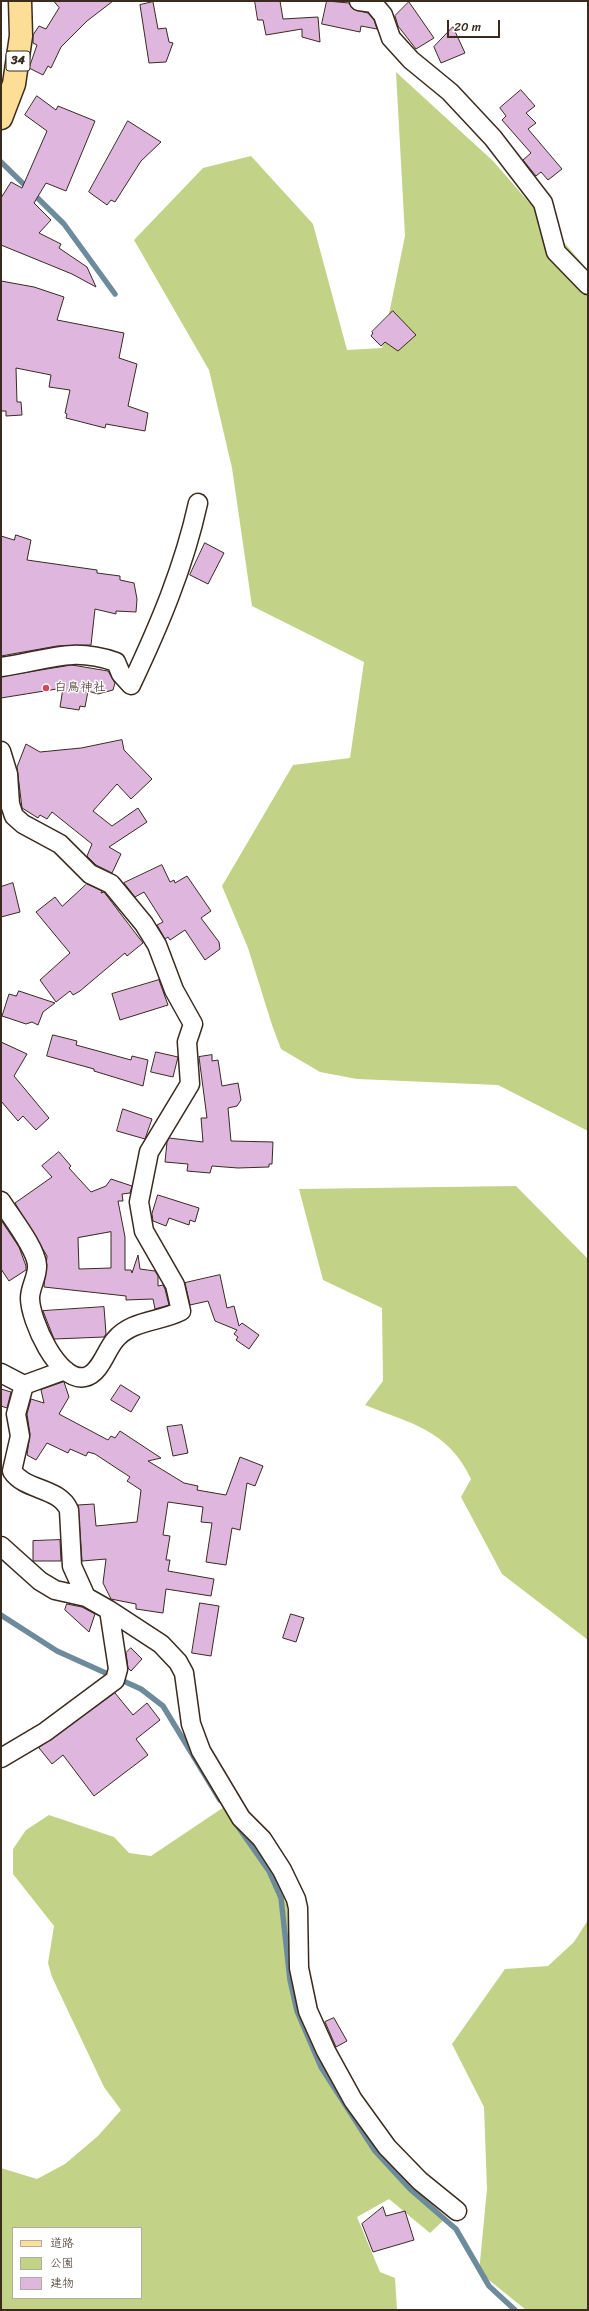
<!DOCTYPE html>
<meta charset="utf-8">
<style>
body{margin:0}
#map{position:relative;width:589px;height:2311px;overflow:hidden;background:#fff;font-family:Sriracha,"Klee One",sans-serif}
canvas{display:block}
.frame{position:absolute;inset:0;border:2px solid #3b2a1e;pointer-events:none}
.legend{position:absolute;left:12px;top:2227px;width:130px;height:72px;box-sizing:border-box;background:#fff;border:1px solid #b1aaa5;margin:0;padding:5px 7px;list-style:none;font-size:12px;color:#3b2a1e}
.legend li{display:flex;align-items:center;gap:8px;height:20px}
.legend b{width:20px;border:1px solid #b1aaa5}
.scale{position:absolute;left:447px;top:20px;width:53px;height:18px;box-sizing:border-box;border:2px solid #3b2a1e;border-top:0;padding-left:5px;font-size:12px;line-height:14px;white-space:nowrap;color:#3b2a1e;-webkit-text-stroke:3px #fff;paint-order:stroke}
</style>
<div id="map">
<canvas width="589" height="2311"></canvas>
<div class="frame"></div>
<ul class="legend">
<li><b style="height:5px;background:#fdde96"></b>道路</li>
<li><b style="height:11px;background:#c2d286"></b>公園</li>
<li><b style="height:11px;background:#dfb6dd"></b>建物</li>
</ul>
<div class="scale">20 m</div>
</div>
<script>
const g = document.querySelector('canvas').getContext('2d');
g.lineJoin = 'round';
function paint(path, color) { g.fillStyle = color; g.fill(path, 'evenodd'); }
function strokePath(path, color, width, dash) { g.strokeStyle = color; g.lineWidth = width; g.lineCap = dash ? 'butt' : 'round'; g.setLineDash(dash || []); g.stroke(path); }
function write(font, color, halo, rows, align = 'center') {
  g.font = font + ' Sriracha,"Klee One",sans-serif'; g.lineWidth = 3; g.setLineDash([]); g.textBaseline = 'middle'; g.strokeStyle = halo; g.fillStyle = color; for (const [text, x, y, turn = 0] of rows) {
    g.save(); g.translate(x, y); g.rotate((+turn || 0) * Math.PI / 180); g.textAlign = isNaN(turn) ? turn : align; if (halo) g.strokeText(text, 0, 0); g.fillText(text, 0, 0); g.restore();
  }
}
const green = new Path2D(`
 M396,72L493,161L588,270V1131L498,1085L357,1079L320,1072L281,1049L272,1025L248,948L222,886L293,765L350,758L364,662L252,606L232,468L209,370L134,240L203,168L251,156L313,224L347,350L382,348L405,236Z
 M516,1186L588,1259V1640L502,1574L461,1497L471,1479C448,1430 412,1424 365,1405L383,1381L382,1308L323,1280L299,1189Z
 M224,1807L259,1848L285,1889L290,1930L323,2062L373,2143L446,2218L430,2233L389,2199L357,2217L380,2272L395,2278L397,2310H1V2168L37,2179L65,2164L98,2136L121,2110L104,2087L52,1977L48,1963L54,1926L13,1874V1849L26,1830L49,1815L114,1837L129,1853L151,1856ZM13,2228H141V2298H13Z
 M588,1920V2310H526L479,2272L487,2189L484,2107L452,2044L505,1969L548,1966L574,1942Z`);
const stream = new Path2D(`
 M1,162L64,224L115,294
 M1,1615L57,1651L141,1689L163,1706L220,1800
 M234,1821L269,1871L281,1898L290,1980L297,2011L321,2067L375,2151L410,2189L456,2229L489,2286L515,2310`);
const building = new Path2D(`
 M54,1H113L87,21L61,47L51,68L48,66L43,75L29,68L37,45L33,43V35L39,26L46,29L59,8Z
 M255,1H280L283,19L318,17L320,42L302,37V29L266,35L263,20H258Z
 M327,1L349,3L353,9L368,13L374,20L377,29L361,26L360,32L322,24Z
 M153,2L158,29L166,28L169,42L173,43L166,62L149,63L140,5Z
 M409,2L434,38L416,49L398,26L395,16Z
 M453,27L465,53L441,63L434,47Z
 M521,90L535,106L526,113L536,123L528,129L562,169L548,180L541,172L536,176L523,160L531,153L502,120L506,116L500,108Z
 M37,96L56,110L58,106L95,121L66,191L46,183L34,203L51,220L39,233L61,244L59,248L87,267L96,287L72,274L1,245V198L11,182L22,188L47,131L25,115Z
 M128,121L161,142L141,161L115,202L111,200L107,205L89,192Z
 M1,281L34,287L64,297L57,320L124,333L119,358L137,364L128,406L148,413L145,431L106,424L105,428L66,418L67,414L65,413L70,390L49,387L51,375L16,368L17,402H21L22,415L6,416V411H1Z
 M393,311L416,335L398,351L385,342L381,346L371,336L373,333L372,332Z
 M16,535L31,540L27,560L97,570V573L120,576V580L134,583L137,599L136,612L116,611V614L95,609L91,645L57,646L1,656V536L14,540Z
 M205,543L224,553L208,584L190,575Z
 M72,665L108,671L115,683L113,690L98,694L88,691L85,707L80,706L79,710L60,707L63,688L1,698V677Z
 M122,740L124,750L152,779L131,799L117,784L93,811L112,826L138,808L147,822L109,847L121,854L112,873L96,865L87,856L92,844L52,812L47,819L40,815L38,818L22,808L17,767L26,744L40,752L81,748Z
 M162,865L170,882L174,880L175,883L187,876L211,911L201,918L219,942L220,949L205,960L185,930L170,940L168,937L165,939L157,925L163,922L144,892L135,897L124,883Z
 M13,883L20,912L1,917V887Z
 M87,884L102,891L101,893L104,892L143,943L127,956L125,953L80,991L73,995L70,991L56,1002L40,980L70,953L36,912L55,897L62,906Z
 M159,980L168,1005L120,1020L112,994Z
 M19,991L55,1003L43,1012L38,1025L32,1022L26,1024L2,1016L9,994L16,996Z
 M53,1035L77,1041L76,1045L131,1060L132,1056L148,1060L143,1086L94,1071V1069L47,1056Z
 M1,1042L27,1054L14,1076L49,1118L36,1130L23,1116L18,1121L1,1101Z
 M156,1052L178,1057L173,1077L151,1072Z
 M212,1055V1061L218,1060L222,1086L238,1083L241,1100L237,1106L228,1108L231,1141L273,1142L272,1164H269V1167L238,1168L212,1166L210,1173L187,1171L188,1164L165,1162L167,1142L169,1138L203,1142L201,1118H207L199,1057Z
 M123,1109L152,1119L145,1139L117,1131Z
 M59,1152L71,1166L69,1168L91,1192L106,1186L111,1179L132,1186L130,1193L122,1194L123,1201H118L125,1237V1270H131L132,1273L138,1255L140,1269L155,1271L158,1276V1286L163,1285L165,1289L169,1305L155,1309L153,1299L126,1300V1296L44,1287L47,1256L15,1203L52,1177L42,1166ZM111,1232V1268L79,1269L78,1238Z
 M158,1195L199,1208L195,1222L190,1220L189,1225L169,1218L166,1226L153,1221L152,1214Z
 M1,1220L19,1247L26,1266V1270L9,1281L1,1269Z
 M220,1275L227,1308L234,1306L239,1326L242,1323L259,1335L249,1349L236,1340L238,1337L234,1334L237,1330L215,1321L208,1301L190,1305L185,1283Z
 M104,1307L106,1334L104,1337L54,1339L43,1311Z
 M64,1382L69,1397L59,1414L108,1440L111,1436L115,1438L120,1431L161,1458L148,1461L184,1483L198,1486L197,1490L226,1495L240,1457L263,1466L255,1486L247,1483L240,1530L232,1528L226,1565L206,1562L212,1523L201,1522L203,1507L168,1502L163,1535L170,1536L166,1560H170L168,1571L214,1579L211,1596L166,1589L163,1613L136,1609V1604L111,1599L103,1583L106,1559L82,1561L78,1505L94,1504L96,1526L137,1522L141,1490L127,1481L130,1477L95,1454L88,1452L86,1456L70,1449L68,1453L47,1443L36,1460L27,1455L30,1434L27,1414L31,1399L44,1403L41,1390Z
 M121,1385L140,1397L131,1412L111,1400Z
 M1,1389L11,1392L7,1408L1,1406Z
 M182,1425L188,1453L173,1456L167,1427Z
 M60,1540L61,1561H33V1541Z
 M200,1603L219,1606L211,1656L192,1653Z
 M67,1604L82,1607L95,1614L89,1632L65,1610Z
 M291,1614L304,1618L296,1642L283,1638Z
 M131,1648L142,1659L131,1671L128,1668L126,1653Z
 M115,1693L133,1715L147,1703L160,1720L136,1739L148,1755L94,1796L63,1755L52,1764L39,1748Z
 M334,2018L347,2041L336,2047L325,2022Z
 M383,2207L386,2216L405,2211L414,2240L373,2252L362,2224Z`);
const street = new Path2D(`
 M359,1L373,3L383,15L391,38L411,60L450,92L493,138L543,203L556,252L588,285
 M1,667C46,661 70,646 116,662L121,674L131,685C159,626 184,567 198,503
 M1,751L8,774L10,804L14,816L23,824L60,844L90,874L111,884L144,924L157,945L174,990L193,1024L187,1042L190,1084L149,1152L139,1202L144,1231L175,1285L181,1311C160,1322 131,1320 115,1340C106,1350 100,1374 85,1377C58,1383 30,1320 30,1298C30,1287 38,1276 37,1265C36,1248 11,1217 1,1201
 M65,1370L24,1385L16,1414L20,1436L12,1471C25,1491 59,1487 69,1510L72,1566L86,1597
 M1,1373L24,1385
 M1,1546L40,1581L55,1590L86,1597L109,1610L161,1644L178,1662L184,1673L191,1724L201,1751L241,1818L262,1839L282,1870L296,1899L298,1908L299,1968L308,2011L326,2051L353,2100L387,2147L420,2181L457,2211
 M1,1758L45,1732L115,1680L118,1669L109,1610`);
const primary = new Path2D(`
 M1,118L14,84L21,36L20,1`);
const markers = [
 [46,688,4,"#d1495b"]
];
const shields = [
 [18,61,24]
];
const shieldNames = [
 ["34",18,61]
];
const poiNames = [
 ["白鳥神社",54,688]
];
paint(green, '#c2d286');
strokePath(stream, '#6e8b9c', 5.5);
paint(building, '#dfb6dd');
strokePath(building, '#3b2a1e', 1);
strokePath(street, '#3b2a1e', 21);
strokePath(primary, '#3b2a1e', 25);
strokePath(street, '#fff', 18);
strokePath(primary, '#fdde96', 22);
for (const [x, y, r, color] of markers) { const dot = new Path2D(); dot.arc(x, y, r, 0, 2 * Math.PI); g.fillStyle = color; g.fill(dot); strokePath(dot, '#fff', 1.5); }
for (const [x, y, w] of shields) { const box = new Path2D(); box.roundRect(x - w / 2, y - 10, w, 20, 3); g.fillStyle = '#fff'; g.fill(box); strokePath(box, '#3b2a1e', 1); }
write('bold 12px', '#3b2a1e', null, shieldNames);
write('13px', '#3b2a1e', '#fff', poiNames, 'left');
</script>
